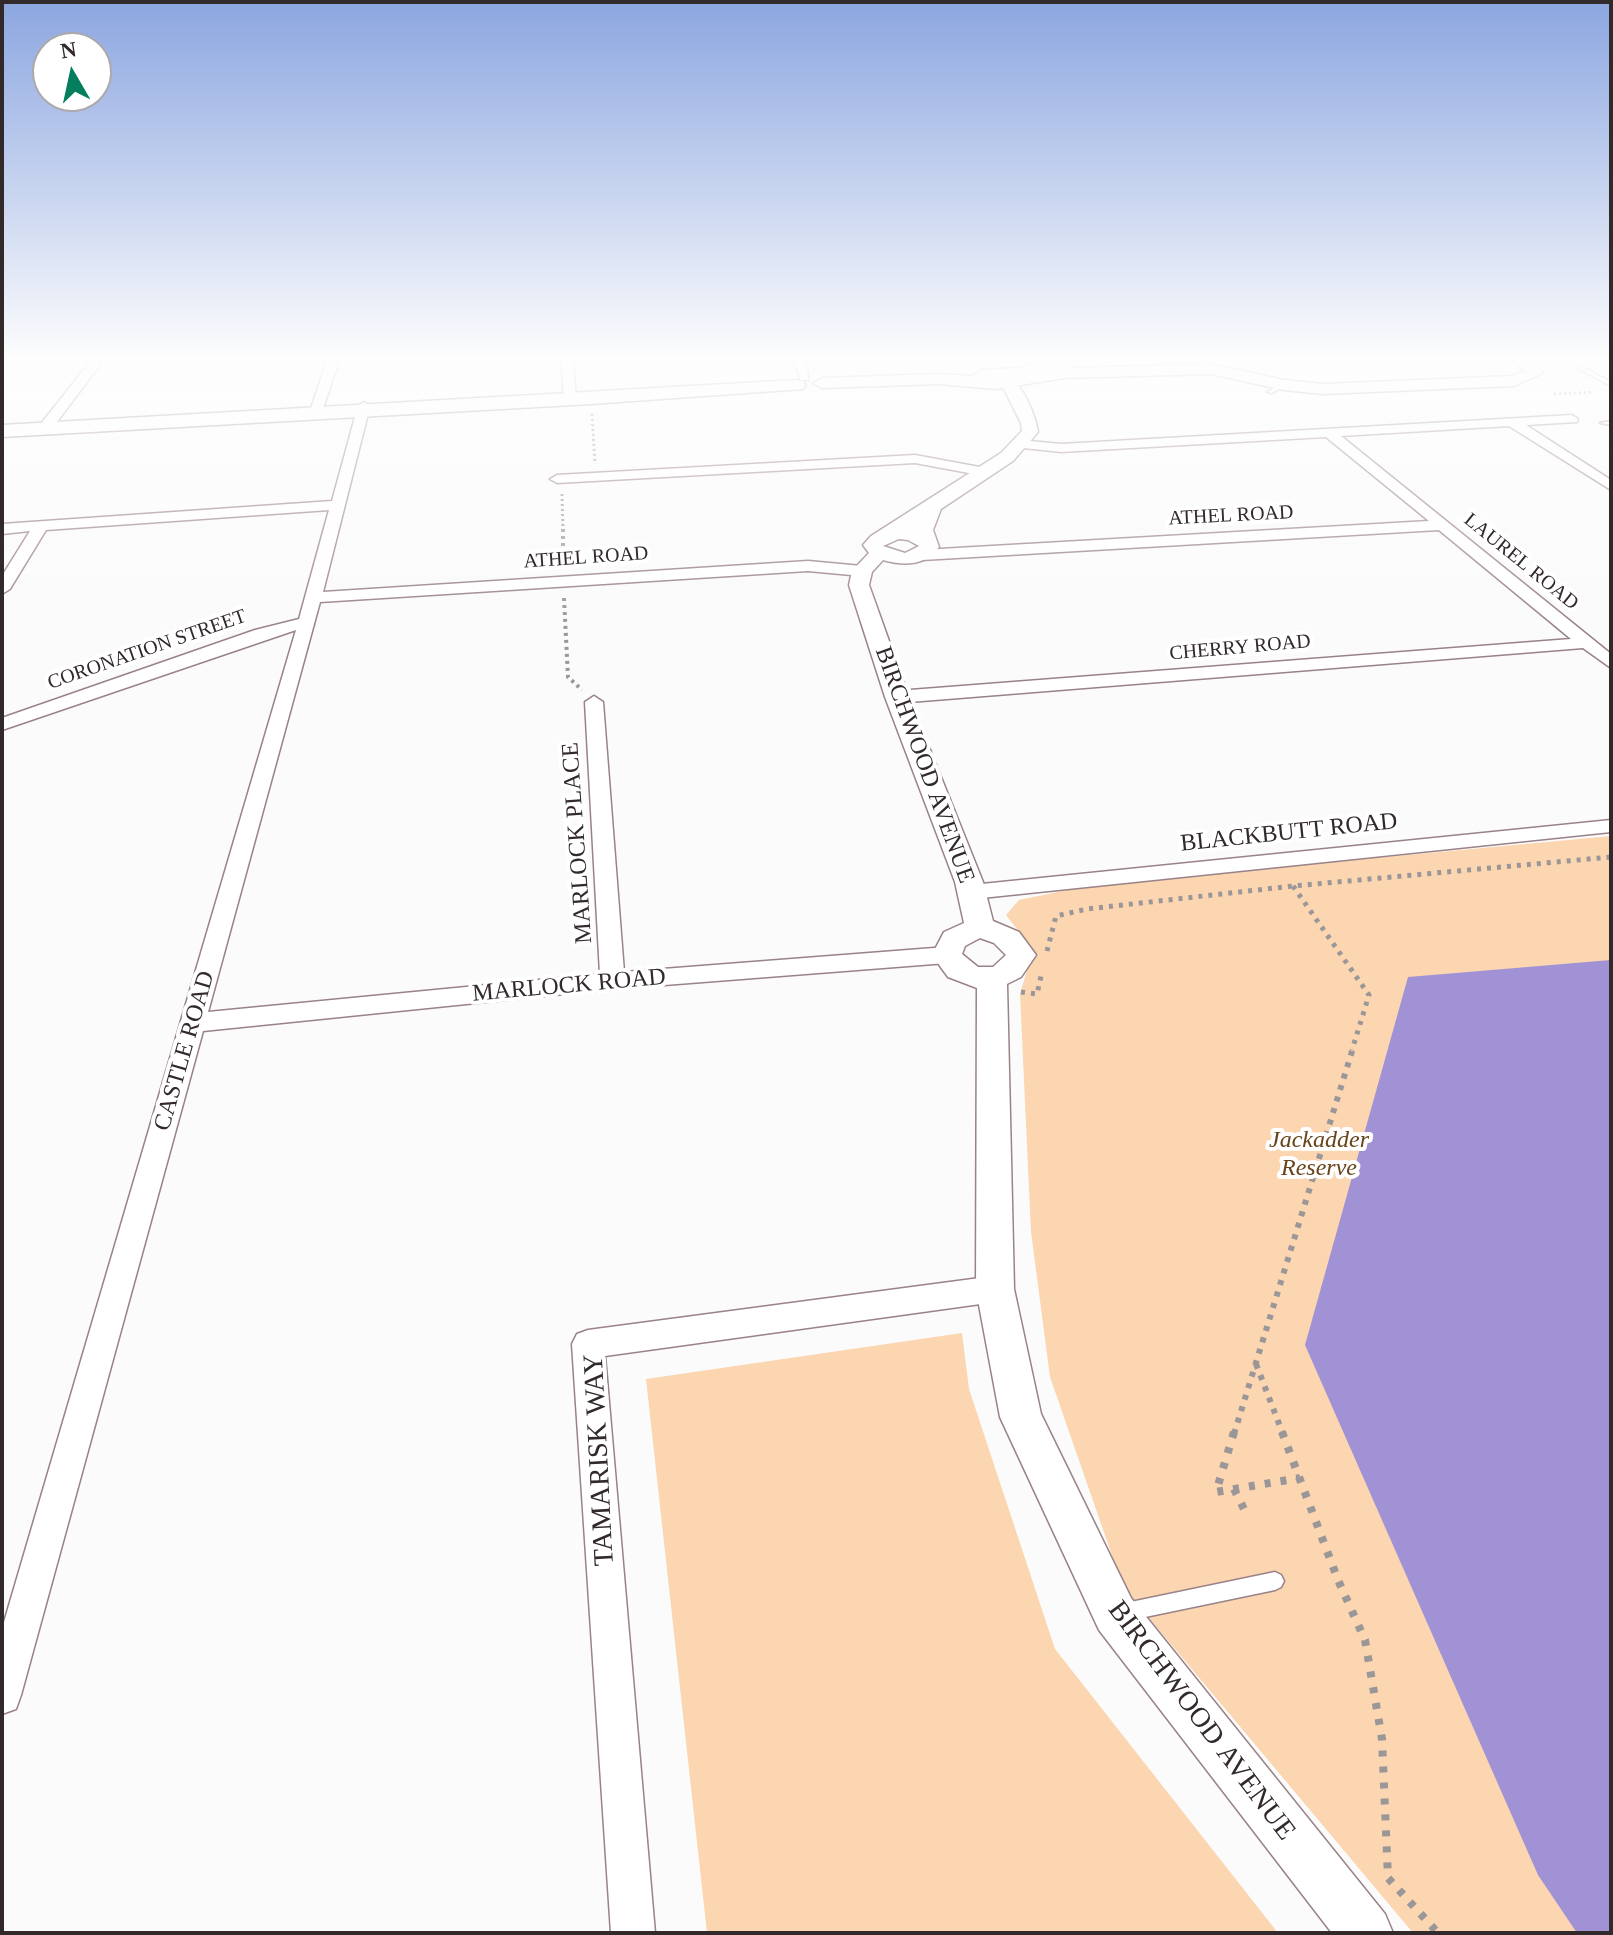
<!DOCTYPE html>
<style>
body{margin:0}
#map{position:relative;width:1613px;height:1935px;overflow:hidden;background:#fbfbfb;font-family:Georgia,serif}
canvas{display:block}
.frame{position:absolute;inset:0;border:4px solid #32292b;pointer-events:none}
.north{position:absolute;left:32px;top:32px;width:80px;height:80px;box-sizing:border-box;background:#fff;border:2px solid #ada9aa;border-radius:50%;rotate:351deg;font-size:22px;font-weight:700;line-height:32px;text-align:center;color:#32292b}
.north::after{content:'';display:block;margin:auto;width:28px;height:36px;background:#057e5d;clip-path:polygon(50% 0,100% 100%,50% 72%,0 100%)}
</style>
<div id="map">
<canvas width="1613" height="1935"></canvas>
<div class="frame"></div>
<div class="north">N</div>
</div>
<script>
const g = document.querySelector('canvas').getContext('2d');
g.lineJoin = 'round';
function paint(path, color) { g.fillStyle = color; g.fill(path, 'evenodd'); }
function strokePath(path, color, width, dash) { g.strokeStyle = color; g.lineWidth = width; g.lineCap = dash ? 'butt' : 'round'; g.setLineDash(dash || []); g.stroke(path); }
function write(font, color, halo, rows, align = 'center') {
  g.font = font + ' Georgia,serif'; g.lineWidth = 8; g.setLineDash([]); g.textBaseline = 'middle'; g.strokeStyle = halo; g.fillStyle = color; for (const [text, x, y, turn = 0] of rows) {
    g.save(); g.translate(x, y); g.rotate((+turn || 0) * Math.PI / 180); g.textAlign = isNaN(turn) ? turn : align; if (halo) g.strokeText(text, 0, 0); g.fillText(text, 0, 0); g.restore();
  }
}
const green = new Path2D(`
 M1611,836V1933H1413L1123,1587L1050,1377L1031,1232L1020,994L1033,950L1006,915L1019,900L1096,884Z
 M962,1333L969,1389L1055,1649L1278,1933H707L646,1379Z`);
const water = new Path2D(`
 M1611,960V1933H1577L1538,1875L1305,1345L1408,977Z`);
const pathFar4 = new Path2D(`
 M1554,394L1594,392
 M592,414L595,464
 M562,494L563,531`);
const pathFar3 = new Path2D(`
 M563,529V564
 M564,598L568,677L582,690`);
const pathFar2 = new Path2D(`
 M1293,886L1369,995L1352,1050
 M1047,951L1056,916L1087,909L1293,886L1611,857
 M1021,992L1037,994L1042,972`);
const pathFar1 = new Path2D(`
 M1256,1364L1283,1434
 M1234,1434L1353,1048`);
const path = new Path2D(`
 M1234,1432L1216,1492L1300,1478
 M1282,1432L1338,1580L1365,1640L1382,1739L1388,1878L1438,1933
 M1234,1489L1246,1513`);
const service = new Path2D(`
 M1579,367H1583L1611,382V386L1579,369Z
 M1287,380L1292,381L1272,393L1267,392Z
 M1611,421V425L1600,423Z
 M1275,1572L1281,1575L1284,1581L1281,1587L1275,1590L1126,1621L1119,1619L1117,1612L1119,1605L1126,1603Z`);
const minor = new Path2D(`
 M93,358H105L50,431H40V425Z
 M328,358H340L321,414L311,417L309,414Z
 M561,358H573L576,400L570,404L564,400Z
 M792,358H804L809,380H801Z
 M364,402L370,406L323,592L808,561L862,566L870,571L862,576L808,571L320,602L208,1012L600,974L585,702L594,696L603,702L624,972L947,947L955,949L959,955L955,961L947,963L613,989L203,1031L21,1695L16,1709L2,1714V1629L296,630L2,730V718L255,630L299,619L329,510L46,530L10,589L2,594V576L30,531L2,534V524L332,501L358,406Z
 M1572,415L1578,419L1577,422L1526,425L1611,480V490L1509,426L1341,436L1611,654V668L1583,648L897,703L888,697L897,691L1571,639L1439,530L922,560L914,555L922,550L1429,521L1326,437L1061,452L1014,447V441L1019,440L1061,444Z
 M915,455L985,468L992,472L985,476L915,463L557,483L550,479L557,475Z
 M1611,820V832L972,899L964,897L961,892L964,887L972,885Z
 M995,1276L1006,1280L1010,1289L1006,1298L995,1302L605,1356L655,1933H611L572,1344L577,1334L588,1330Z`);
const tertiary = new Path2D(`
 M1009,378C1023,384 1036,417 1038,432L1013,461L941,509L933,530L939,547C925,566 904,566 883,560L872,572L869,585L909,697L983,882L993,921L1019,932L1036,955L1021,977L1007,984L1014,1289L1041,1414L1131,1598L1385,1914L1393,1933H1332L1099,1630L1000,1417L976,1289L977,988L948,977L932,955L944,932L964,923L955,882L885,697L849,585L852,571L869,553L863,545L871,536L1001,453L1022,431L1021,423L1001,383ZM899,539L908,540L919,546L905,553L883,546ZM980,938L994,943L1006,955L993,967H978L962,954L965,946Z`);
const secondary = new Path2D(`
 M1507,358C1522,358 1536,357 1543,373L1514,386L1323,394L1284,390L1211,374L1064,378L996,389L939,384L822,388L813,383L822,378L939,374L973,376L982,370L1019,368L1045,359L1071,363L1073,368L1211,364L1284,380L1323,384L1512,376L1526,371Z
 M797,380L803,381L806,385L803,389L591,404L2,437V425Z`);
const farStreetnames = [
 ["ATHEL ROAD",1231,516,-3],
 ["ATHEL ROAD",586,558,-4],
 ["LAUREL ROAD",1521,562,39],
 ["CHERRY ROAD",1240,648,-5],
 ["CORONATION STREET",147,650,-19]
];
const streetNames = [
 ["BIRCHWOOD AVENUE",924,765,70],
 ["BLACKBUTT ROAD",1289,833,-6],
 ["MARLOCK PLACE",578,843,-94],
 ["MARLOCK ROAD",569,986,-5],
 ["CASTLE ROAD",185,1051,-74]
];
const parkNames = [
 ["Jackadder",1319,1141],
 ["Reserve",1319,1169]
];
const nearStreetnames = [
 ["TAMARISK WAY",600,1460,-93],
 ["BIRCHWOOD AVENUE",1201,1721,53]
];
paint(green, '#fbd6b1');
paint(water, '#a092d4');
strokePath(service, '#998288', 3);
strokePath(minor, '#998288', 3);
strokePath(tertiary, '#998288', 3);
strokePath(secondary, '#998288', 3);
strokePath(pathFar4, '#9b9798', 3, [2, 3]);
strokePath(pathFar3, '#9b9798', 4, [3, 4]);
strokePath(pathFar2, '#9b9798', 5, [4, 6]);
strokePath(pathFar1, '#9b9798', 6, [5, 7]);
strokePath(path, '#9b9798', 8, [6, 10]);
paint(service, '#fff');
paint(minor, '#fff');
paint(tertiary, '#fff');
paint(secondary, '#fff');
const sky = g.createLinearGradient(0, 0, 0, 629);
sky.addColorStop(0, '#8ba6e0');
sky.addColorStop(0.57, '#fdfdfd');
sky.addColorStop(1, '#fdfdfd00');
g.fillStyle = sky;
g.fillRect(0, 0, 1613, 629);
write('20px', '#32292b', '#fff', farStreetnames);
write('24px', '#32292b', '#fff', streetNames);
write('italic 24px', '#674319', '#fff', parkNames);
write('28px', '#32292b', '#fff', nearStreetnames);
</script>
